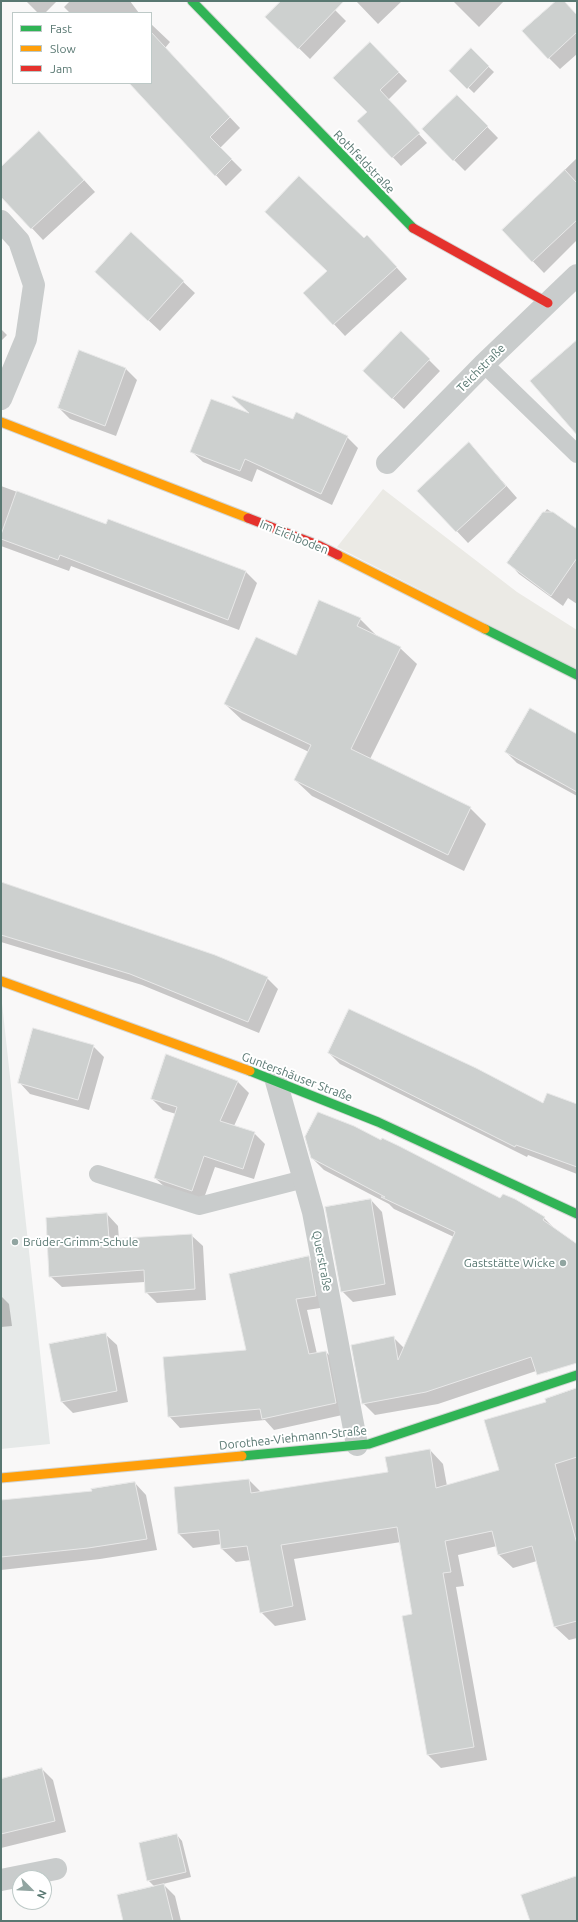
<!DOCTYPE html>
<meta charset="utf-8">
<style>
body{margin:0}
#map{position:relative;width:578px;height:1922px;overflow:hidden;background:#f9f8f8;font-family:Ubuntu,sans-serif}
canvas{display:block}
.frame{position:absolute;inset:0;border:2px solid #597872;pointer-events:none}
.legend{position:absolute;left:12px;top:12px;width:140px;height:72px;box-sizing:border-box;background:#fff;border:1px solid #bdc9c7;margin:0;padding:5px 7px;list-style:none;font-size:12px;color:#597872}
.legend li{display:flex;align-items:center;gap:8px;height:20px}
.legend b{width:20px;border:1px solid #bdc9c7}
.north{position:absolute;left:12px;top:1870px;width:40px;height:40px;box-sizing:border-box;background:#fff;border:1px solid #bdc9c7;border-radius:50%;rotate:114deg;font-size:11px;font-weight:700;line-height:16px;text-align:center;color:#597872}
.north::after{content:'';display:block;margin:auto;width:14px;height:18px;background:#91a5a1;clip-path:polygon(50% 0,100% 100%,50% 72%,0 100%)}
</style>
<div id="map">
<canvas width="578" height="1922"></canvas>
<div class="frame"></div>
<ul class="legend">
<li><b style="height:5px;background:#30b455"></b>Fast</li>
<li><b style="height:5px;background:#ff9f0a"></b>Slow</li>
<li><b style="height:5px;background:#e5322d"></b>Jam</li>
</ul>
<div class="north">N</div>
</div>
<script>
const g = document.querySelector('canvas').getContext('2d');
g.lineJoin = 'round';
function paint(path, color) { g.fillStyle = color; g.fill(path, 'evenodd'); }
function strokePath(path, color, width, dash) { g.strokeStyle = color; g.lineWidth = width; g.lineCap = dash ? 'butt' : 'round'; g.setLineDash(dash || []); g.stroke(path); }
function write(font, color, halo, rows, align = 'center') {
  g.font = font + ' Ubuntu,sans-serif'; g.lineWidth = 4; g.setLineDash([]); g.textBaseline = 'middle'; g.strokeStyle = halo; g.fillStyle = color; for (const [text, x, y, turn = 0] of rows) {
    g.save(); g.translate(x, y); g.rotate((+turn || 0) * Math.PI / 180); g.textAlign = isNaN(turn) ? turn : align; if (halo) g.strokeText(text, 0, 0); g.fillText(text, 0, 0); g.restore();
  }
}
const built = new Path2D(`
 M1,994L50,1444L1,1449Z`);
const green = new Path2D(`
 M383,489L517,592L577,630V670L337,547Z`);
const shadow = new Path2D(`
 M26,1H57L45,13H38Z
 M70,1H130L139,13H70L64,7Z
 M282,1H326L346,21L310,59L267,17Z
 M356,1H402L378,24Z
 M453,1H504L479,27Z
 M557,1H563L577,15V54L560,69L549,58Z
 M151,24L170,42L165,48L240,128L220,148L242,170L226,186L131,84L151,83Z
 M370,43L407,81L388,100L427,143L401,166L359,121L368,112Z
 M471,50L494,72L474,93L451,71Z
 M457,96L498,138L465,171L423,129Z
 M51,144L95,192L43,240L1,195V169Z
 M577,158V240L544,273L503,230Z
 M132,234L195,293L160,331L108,283Z
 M364,239L378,247L407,279L345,336L305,293Z
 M1,329L7,335L1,341Z
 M429,360L440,371L404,409L376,382Z
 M126,369L137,380L116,436L70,419L59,408Z
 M233,397L293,421L347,437L358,448L332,505L257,469L252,482L203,462L191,451L252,415Z
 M469,443L517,498L468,543L419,491Z
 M1,486L107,525L108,521L246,572L257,583L239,630L71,566L69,571L1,546Z
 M547,509L577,530V604L568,598L563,606L519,574L508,562Z
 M360,619L376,635L400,648L417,664L370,759L470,808L486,824L464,871L312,796L295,780L309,752L242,720L225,704Z
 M577,735V796L517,763L506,752Z
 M1,882L215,956L267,978L278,989L259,1033L142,985L1,942Z
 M93,1046L104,1057L89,1110L30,1094L19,1082Z
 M329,1053L544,1105L577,1106V1174L528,1155L527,1157L340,1064Z
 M167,1056L238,1082L249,1093L234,1126L254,1133L265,1144L254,1179L215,1167L203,1201L167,1189L155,1178L176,1114L163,1110L152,1099Z
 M312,1158L500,1200H514L544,1218L557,1231L577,1245V1362L545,1373L542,1369L438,1404L375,1415L363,1403L393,1337L404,1348L454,1237L394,1209L389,1204L324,1170Z
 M371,1200L382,1212L396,1295L353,1302L342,1291Z
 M107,1214L118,1226L119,1240L191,1235L203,1246L206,1300L157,1303L146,1292L145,1282L62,1287L50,1276Z
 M308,1258L320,1269L327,1307L307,1310L317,1354L326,1352L337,1363L347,1414L274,1430L265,1420L180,1428L169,1416L247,1351Z
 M1,1296L9,1304L12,1326L1,1327Z
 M105,1334L117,1345L128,1402L73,1413L62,1402Z
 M577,1399V1638L569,1640L555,1627L537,1561L513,1568L499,1555L497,1546L458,1555L464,1586L456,1587L487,1760L441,1768L428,1755L413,1615L401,1542L294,1559L306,1620L275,1626L261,1612L251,1560L236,1562L222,1549V1544L193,1548L179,1534L175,1488L249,1480L261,1492L389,1472L430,1450L443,1464L447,1486L501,1471Z
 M135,1483L146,1495L157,1550L100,1559L1,1570V1501L93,1492Z
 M42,1769L53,1780L66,1832L1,1848V1780Z
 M177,1835L182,1841L191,1877L163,1884L175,1896L181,1921H124L155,1887L148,1880Z`);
const building = new Path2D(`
 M281,1H344L298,49L265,17Z
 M556,1H564L577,15V32L548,59L522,31Z
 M151,32L230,117L210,137L232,159L215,176L129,83H151Z
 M370,42L399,72L380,90L420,133L392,158L357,121L367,112L333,78Z
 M471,48L489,66L467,89L449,71Z
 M457,95L488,126L453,161L422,129Z
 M39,131L84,180L31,229L1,197V167Z
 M565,170L577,183V220L532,262L502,230Z
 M299,176L364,238L367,235L397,267L333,325L303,293L327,271L265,212Z
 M131,232L184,281L148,321L95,272Z
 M401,331L430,359L392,399L363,371Z
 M577,340V435L530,381Z
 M79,350L126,368L105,426L58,408Z
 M233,396L293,419L296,412L348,436L321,494L245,459L240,471L190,452L211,399L249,413L232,397Z
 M469,442L506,486L456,532L417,491Z
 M17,491L106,524L108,519L246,571L228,620L60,555L58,560L1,539V535Z
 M543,512H553L577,529V558L551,596L507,563Z
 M319,600L361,618L357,626L401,647L351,749L471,807L448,855L294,780L311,745L224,704L256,637L296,655Z
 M530,708L577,734V792L505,752Z
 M1,882L215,955L268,977L248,1022L130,974L1,935Z
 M349,1009L476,1068L543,1103L547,1093L577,1104V1167L516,1145L515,1147L328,1053Z
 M33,1028L94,1045L78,1100L18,1083Z
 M166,1054L238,1081L220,1121L255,1132L243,1169L204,1156L192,1191L154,1178L177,1107L151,1099Z
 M318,1112L354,1126L381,1140L382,1138L399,1146L500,1198L503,1194L515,1199L545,1217L543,1220L577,1244V1363L537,1375L531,1357L426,1392L362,1404L351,1345L394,1336L398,1360L455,1232L381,1197H385L311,1158L305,1137Z
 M371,1199L385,1284L341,1292L325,1207Z
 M107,1213L109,1239L192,1234L195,1289L145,1293L144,1270L49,1277L46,1218Z
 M309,1256L316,1296L296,1299L309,1354L326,1351L336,1403L262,1419L260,1409L168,1417L163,1357L246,1350L229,1274Z
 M106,1333L117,1391L61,1402L49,1344Z
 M577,1388V1457L555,1464L577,1544V1621L554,1627L532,1546L498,1555L492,1531L445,1541L451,1572L443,1573L474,1747L427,1755L402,1616L412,1614L397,1527L281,1545L293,1606L260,1613L247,1546L221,1549L219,1530L178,1534L174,1487L249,1479L251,1493L388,1472L385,1457L430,1449L436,1488L499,1470L484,1420L546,1402L545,1399Z
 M135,1482L147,1539L88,1548L1,1557V1500L92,1491L91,1489Z
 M42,1768L55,1821L1,1834V1779Z
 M177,1834L186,1872L147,1881L139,1843Z
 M577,1876V1921H530L521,1895Z
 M164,1884L173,1921H123L117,1895Z`);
const lane = new Path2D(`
 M484,364L577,454
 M98,1174L199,1206L304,1179`);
const street = new Path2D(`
 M1,221L19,241L34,285L26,339L1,399
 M387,463L484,364L577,275
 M276,1081L313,1212L357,1445
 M1,1880L56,1869`);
const fast = new Path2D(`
 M192,1L413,228
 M485,629L577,675
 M250,1071L378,1122L577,1214
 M242,1456L369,1444L577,1375`);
const slow = new Path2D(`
 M1,422L248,518
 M338,555L485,629
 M1,981L250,1071
 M1,1478L242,1456`);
const jam = new Path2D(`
 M413,228L548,303
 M248,518L320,546L338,555`);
const markers = [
 [15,1242,4,"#91a5a1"],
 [563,1263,4,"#91a5a1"]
];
const streetNames = [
 ["Rothfeldstraße",364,162,46],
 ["Teichstraße",481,368,-45],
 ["Im Eichboden",294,537,22],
 ["Guntershäuser Straße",297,1077,21],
 ["Querstraße",322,1261,79],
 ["Dorothea-Viehmann-Straße",293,1438,-6]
];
const poiNames = [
 ["Brüder-Grimm-Schule",23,1242],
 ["Gaststätte Wicke",555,1263,"right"]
];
paint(built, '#e6e9e8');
paint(green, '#ebeae5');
paint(shadow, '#0003');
paint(building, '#cdd0cf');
strokePath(building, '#e8e8e8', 1);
strokePath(fast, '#d3d5d4', 11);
strokePath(slow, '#d3d5d4', 11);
strokePath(jam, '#d3d5d4', 11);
strokePath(lane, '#c9cccc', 18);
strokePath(street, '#c9cccc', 22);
strokePath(fast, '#30b455', 9);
strokePath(slow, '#ff9f0a', 9);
strokePath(jam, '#e5322d', 9);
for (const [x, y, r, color] of markers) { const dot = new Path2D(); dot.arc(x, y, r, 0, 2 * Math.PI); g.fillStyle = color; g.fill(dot); strokePath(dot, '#fff', 1.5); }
write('12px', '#597872', '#fff', streetNames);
write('12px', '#597872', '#fff', poiNames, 'left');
</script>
